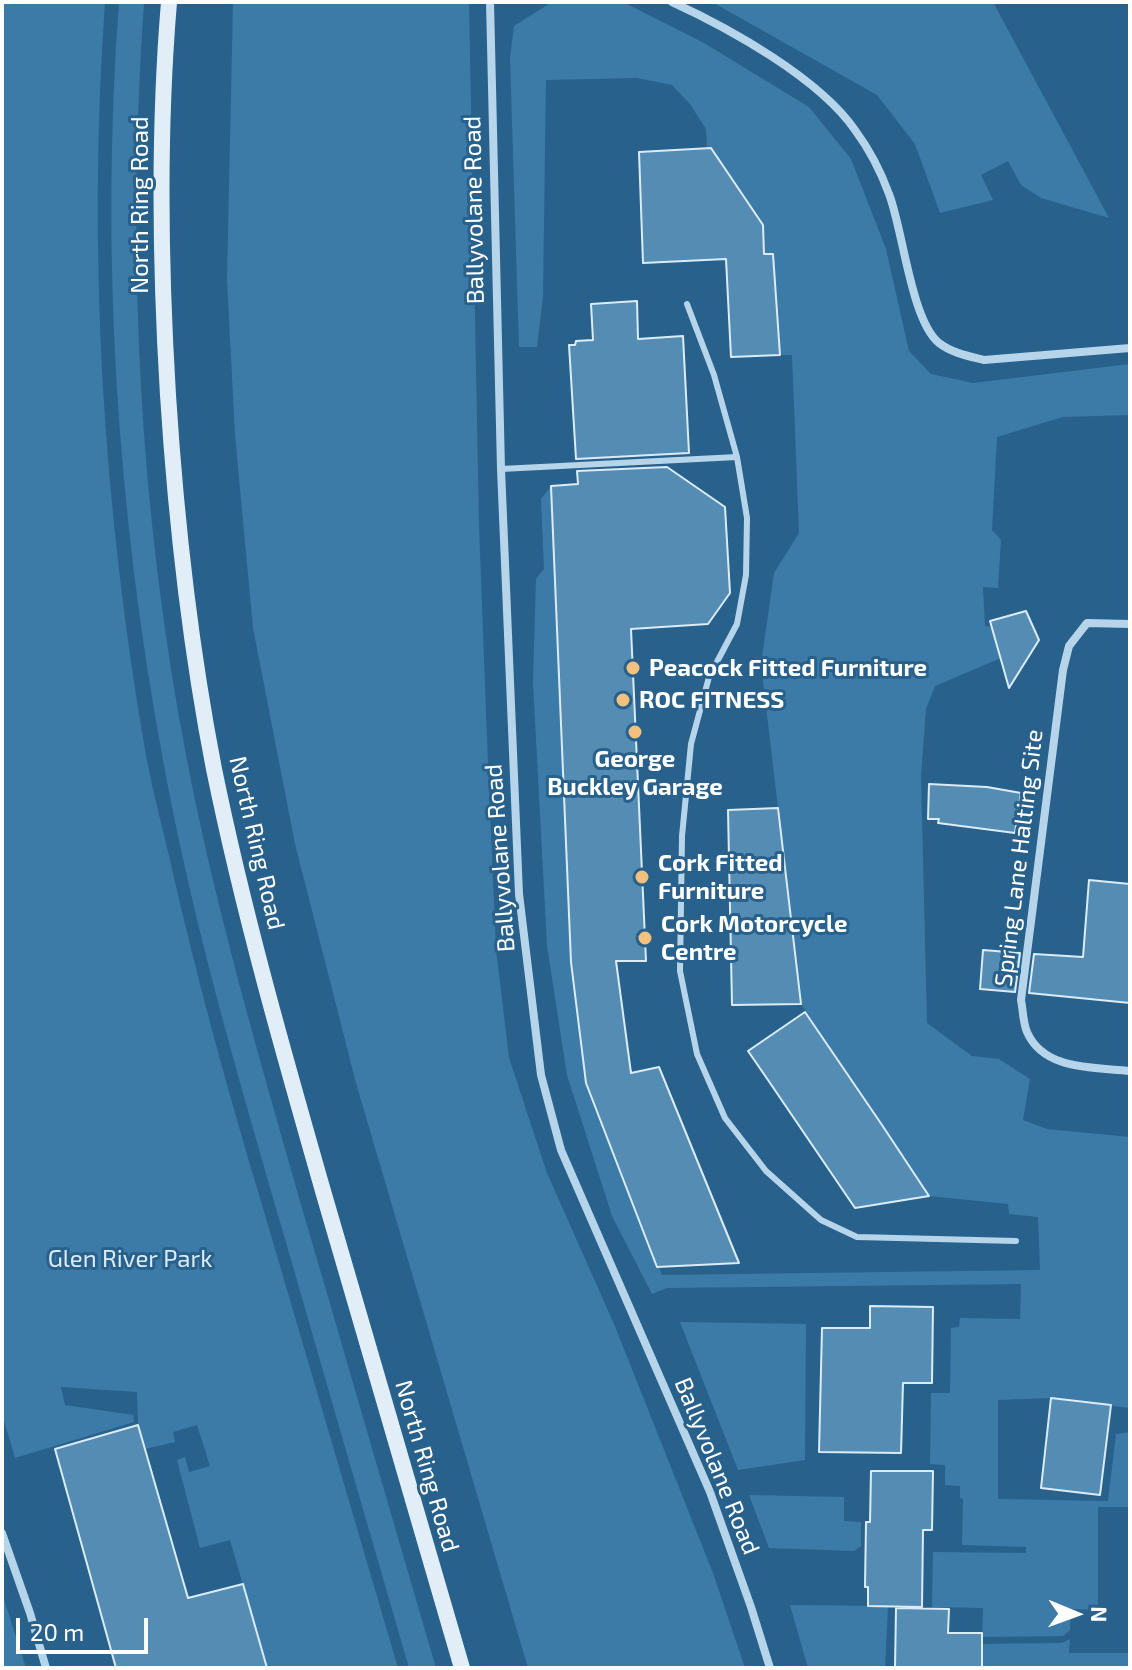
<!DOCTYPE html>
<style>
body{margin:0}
#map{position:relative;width:1132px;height:1670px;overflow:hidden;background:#28618c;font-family:"Exo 2",sans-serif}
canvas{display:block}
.frame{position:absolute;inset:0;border:4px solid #fff;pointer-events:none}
.north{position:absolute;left:1036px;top:1574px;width:80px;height:80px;-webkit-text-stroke:6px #28618c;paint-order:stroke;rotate:91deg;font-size:22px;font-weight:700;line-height:32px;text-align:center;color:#fff}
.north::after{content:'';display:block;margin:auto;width:28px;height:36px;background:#fff;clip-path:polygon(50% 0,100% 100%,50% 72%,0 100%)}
.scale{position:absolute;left:16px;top:1618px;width:132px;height:36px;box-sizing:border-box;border:4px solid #fff;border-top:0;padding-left:10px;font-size:24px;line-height:28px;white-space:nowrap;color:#fff;-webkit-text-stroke:6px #28618c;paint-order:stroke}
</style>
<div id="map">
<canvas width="1132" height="1670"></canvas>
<div class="frame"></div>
<div class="north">N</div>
<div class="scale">20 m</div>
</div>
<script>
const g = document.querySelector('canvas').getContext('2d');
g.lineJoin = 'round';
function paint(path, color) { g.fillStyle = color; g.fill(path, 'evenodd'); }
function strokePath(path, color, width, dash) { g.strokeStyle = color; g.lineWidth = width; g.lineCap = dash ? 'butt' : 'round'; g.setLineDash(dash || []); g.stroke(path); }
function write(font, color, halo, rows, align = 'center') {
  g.font = font + ' "Exo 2",sans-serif'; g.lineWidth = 6; g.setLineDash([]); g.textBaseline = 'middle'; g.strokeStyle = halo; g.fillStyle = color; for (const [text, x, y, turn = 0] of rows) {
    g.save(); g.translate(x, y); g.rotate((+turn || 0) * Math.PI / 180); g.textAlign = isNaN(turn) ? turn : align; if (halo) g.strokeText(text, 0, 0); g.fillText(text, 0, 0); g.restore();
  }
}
const green = new Path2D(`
 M2,2H105C87,256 103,510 147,761C154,797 164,833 172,869C198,983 229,1096 263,1208C308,1361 353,1515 398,1668H267L230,1540L200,1548L177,1460L185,1457L189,1472L210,1466L197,1425L173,1432L175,1442L145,1449L138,1425L137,1392L61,1387L65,1405L133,1415L134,1422L15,1458L2,1414Z
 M119,2H144C126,255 139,511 187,760C216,911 260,1060 302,1208C347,1361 391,1515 436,1668H409C367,1523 325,1378 283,1232C238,1077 192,920 163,760C117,511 100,254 119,2Z
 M233,2H469L479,525L488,765L496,949L509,1058L547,1173L614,1324L713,1573L745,1668H528L356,1083L295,844L253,628L235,435L227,279Z
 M552,2H623L704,43L809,107L851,159L886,249L909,351L931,374L973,383L1130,364V415L1063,417L997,437L992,530L1001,540L998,588L983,587L985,626L992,627L1001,658L935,686L926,709L921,776L927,1023L972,1056L999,1059L1030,1079L1023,1120L1047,1129L1130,1137V1408L1051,1398L998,1400V1499L1108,1501L1116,1434L1130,1432V1507H1098V1610L1071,1609L1070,1630L1063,1636L982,1637L983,1608L932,1607L933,1552L1026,1553V1547L962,1545L963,1499L960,1498V1486L945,1485V1465L930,1464L931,1393H950L951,1328L959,1327L960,1318L1020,1319L1021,1284L667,1288L652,1294L612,1216L567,1075L547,946L533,683L536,579L544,569L541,499L551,486L571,962L586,1083L662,1275L1040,1270L1038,1217L1009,1214L1008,1204L929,1196L801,1004L761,664L774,573L799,533L792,355H780L773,254H764L763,224L711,148H707L706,129L690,104L672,85L637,78L546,80L543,296L537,347H519L510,58L514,26Z
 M712,2H993L1109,218L1041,198L1021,185L1008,161L981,175L993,200L940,213L915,144L877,95Z
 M680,1322L806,1324L805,1460L738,1470Z
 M749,1495L844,1497V1521L861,1522V1546L854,1551L769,1548Z
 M2,1593L26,1668H2Z
 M790,1605L888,1606L885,1668H808Z
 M1070,1639L1069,1653H1130V1668H982V1644L1062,1643Z`);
const building = new Path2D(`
 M711,148L763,225L764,254H773L780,355L731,357L726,259L643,263L639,152Z
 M637,301L638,339L683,336L689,453L576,459L569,345H575L576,341L593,340L591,304Z
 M667,467L725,507L730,593L708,624L631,629L646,961H616L631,1073L659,1067L739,1263L657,1267L586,1083L571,962L551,486L578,484L577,471Z
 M1026,611L1039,640L1009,688L990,621Z
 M929,784L987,787L1021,793L1015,833L938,823L939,819H928Z
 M778,808L801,1004L732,1005L728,810Z
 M1089,880L1130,884V1003L1029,993L1034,954L1083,957Z
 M983,950L1020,953L1015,992L980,989Z
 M805,1012L882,1125L929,1196L855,1208L768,1080L748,1051Z
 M870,1306L933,1307L932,1383H903L901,1453L819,1452L822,1328H870Z
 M1051,1398L1111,1405L1100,1495L1041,1488Z
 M138,1425L188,1598L243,1584L267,1668H116L55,1449Z
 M871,1471H933L932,1530H923L922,1607L868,1606V1587H865L866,1522H870Z
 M896,1608L949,1609L948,1633H982V1668H895Z`);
const lane = new Path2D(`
 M687,304L714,375L737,457L747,518L746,575L737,624L709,677L691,744L682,836L680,971L697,1054L725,1118L766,1171L821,1220L857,1237L1016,1241
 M501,469L737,457`);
const street = new Path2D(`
 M490,2L501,469L519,894L541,1075L561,1150L710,1492L751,1607L770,1668
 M672,2C729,28 819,78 855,130C869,149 881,172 889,194C903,230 911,320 939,343C952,353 968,356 984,360L1130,348
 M1130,624L1087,623L1069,646L1063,670L1021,1000C1023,1010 1023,1023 1027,1032C1044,1071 1095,1067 1130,1071
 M2,1533L30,1613L46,1668`);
const secondary = new Path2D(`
 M169,2C158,133 160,264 168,395C176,520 190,646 214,769C243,911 283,1051 323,1191C368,1350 415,1509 462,1668`);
const markers = [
 [633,668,8,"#f2c17d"],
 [623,700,8,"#f2c17d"],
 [635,732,8,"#f2c17d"],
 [642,877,8,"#f2c17d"],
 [645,938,8,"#f2c17d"]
];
const streetNames = [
 ["North Ring Road",140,205,-90],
 ["Ballyvolane Road",474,210,-91],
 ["North Ring Road",257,843,77],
 ["Ballyvolane Road",500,858,-94],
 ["Spring Lane Halting Site",1019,858,-83],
 ["North Ring Road",427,1466,74],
 ["Ballyvolane Road",717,1466,68]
];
const poiNames = [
 ["Peacock Fitted Furniture",649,668],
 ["ROC FITNESS",639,700],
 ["George",635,759,"center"],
 ["Buckley Garage",635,787,"center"],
 ["Cork Fitted",658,863],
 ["Furniture",658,891],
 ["Cork Motorcycle",661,924],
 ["Centre",661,952]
];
const parkNames = [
 ["Glen River Park",130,1259]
];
paint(green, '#3c7ba8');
paint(building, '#558cb4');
strokePath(building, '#dbecf8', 2);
strokePath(lane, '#b7d5ea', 6);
strokePath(street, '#b7d5ea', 8);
strokePath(secondary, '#e1eef8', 16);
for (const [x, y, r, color] of markers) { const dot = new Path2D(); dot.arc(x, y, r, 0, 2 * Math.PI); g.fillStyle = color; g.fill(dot); strokePath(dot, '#28618c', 3); }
write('24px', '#fff', '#28618c', streetNames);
write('bold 24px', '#fff', '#28618c', poiNames, 'left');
write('24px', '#dbecf8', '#28618c', parkNames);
</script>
